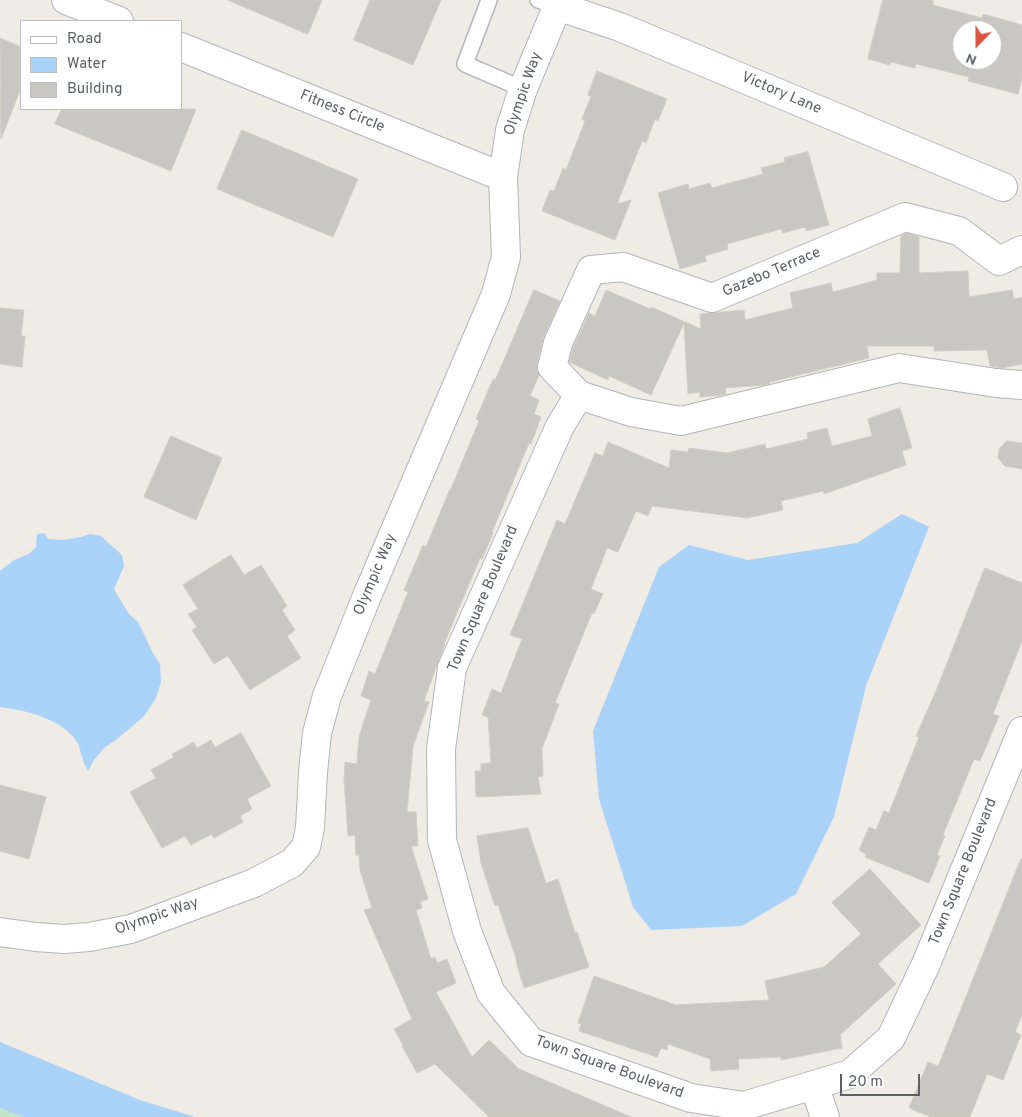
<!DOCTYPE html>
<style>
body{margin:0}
#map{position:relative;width:1022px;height:1117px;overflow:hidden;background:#eeece5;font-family:Overpass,sans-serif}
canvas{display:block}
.legend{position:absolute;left:20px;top:20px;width:162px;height:90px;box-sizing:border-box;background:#fff;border:1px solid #bebfc1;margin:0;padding:6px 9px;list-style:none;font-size:15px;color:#5d6064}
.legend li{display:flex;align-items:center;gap:10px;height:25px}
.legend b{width:25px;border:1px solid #bebfc1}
.north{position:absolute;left:952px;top:20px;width:50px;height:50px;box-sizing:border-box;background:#fff;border:1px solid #bebfc1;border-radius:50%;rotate:202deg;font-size:14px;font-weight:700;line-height:20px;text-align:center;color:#5d6064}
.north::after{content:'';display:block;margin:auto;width:18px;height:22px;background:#db533e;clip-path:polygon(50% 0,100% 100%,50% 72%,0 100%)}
.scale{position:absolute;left:840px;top:1074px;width:80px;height:22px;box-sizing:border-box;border:2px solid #5d6064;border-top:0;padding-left:6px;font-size:15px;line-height:18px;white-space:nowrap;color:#5d6064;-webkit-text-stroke:4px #fff;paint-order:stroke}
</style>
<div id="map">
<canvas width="1022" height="1117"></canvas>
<ul class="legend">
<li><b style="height:6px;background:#fff"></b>Road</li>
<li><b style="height:14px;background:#abd2f8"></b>Water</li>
<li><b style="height:14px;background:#c9c7c2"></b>Building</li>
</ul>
<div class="north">N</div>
<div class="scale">20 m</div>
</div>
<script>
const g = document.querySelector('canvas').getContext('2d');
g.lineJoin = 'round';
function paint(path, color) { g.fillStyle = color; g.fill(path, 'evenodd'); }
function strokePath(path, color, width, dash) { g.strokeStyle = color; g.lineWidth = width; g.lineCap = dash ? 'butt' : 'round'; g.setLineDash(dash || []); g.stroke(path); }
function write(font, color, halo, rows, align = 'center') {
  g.font = font + ' Overpass,sans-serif'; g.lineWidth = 5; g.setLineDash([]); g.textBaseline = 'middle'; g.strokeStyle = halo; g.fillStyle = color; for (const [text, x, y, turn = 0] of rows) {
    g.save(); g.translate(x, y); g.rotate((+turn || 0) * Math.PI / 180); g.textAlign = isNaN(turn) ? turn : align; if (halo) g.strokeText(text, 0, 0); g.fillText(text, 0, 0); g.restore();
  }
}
const green = new Path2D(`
 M0,1108L23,1117H0Z`);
const water = new Path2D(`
 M902,514L929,527L866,686L834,817L796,894L742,926L651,930L633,907L599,799L593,731L659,567L689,545L748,560L857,543Z
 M45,533L48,539L63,540L81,537L90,534L101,536L122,555L124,566L114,589L129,614L138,622L154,655L160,664L161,682L156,698L144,716L116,740L105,747L94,760L88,771C86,766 83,762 82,757C80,752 80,746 77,742C63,719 25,710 0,707V571L14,560L29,554L36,547L37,534Z
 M0,1042L140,1100L195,1117H23L0,1108Z`);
const building = new Path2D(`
 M228,0H322L308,34Z
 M370,0H441L413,65L354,40Z
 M883,0H933V5L982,18L983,14L1022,25V77L1018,94L968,81L969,77L916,64L915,68L891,62L890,65L868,59ZM962,30H992V60H962Z
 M0,38L21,47V88L1,139Z
 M597,71L667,99L658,121L655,119L646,143L642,141L617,204L631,200L615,240L542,211L550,190L554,191L563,168L566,170L585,121L582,119L591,96L588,95Z
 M62,109H196L171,171L55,124Z
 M242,130L358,179L333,237L217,189Z
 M808,152L829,225L806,231L805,227L783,233L781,229L727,244L728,249L705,256L707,261L680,269L658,193L688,184L689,189L710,183L712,188L763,174L761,168L785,162L784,158Z
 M906,233L919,237V273L968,271L969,297L1012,290L1014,299L1022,297V364L1002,368L990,366L987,350L934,351V346H867L869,358L770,382V383L764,385L725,388L726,394L721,395L700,397V392L688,394L684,323L651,395L609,376L608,380L569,362L573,348L589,313L595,316L606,290L650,309L651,307L701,329L700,314L744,310L745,320L793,308L790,293L831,283L833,292L877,280V273H900L901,236Z
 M534,290L560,301L543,339L537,363V371L539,375L530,396L539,400L534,414L541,417L531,444L529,443L492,532L493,533L482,559L480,558L444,644H445L438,662L424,701L429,702L413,746L407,812H416L418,846H411L428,899L420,902L422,908L416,910L431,959L435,957L437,963L447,959L456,983L436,992L472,1057L489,1040L519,1069L631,1117H489L435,1064L417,1073L402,1046L403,1045L394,1029L412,1019L364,910L372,908L360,870L359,855H356L355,835L348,836L344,780L345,762L357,764L359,737L371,700L361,696L369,671L375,674L408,592L404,590L423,545L426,547L450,489H451L479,421L476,419L493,379L495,380Z
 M0,308L24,310L21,336H25L22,367L0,364Z
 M900,408L912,448L902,451L906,465L824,494L823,491L781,501L783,510L747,518L652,506L648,516L636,511L618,552L607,548L591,589L603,594L594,614L592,613L555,703L559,704L542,749L543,776L538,777L541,794L476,797L475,771H481V764L491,763L488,717L482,715L492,689L501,693L522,639L510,635L557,520L565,524L595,453L603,456L608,442L669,468L671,450L688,452L689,448L727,453L765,444L766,449L808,439L807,433L827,428L832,446L872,436L868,419Z
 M171,436L222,458L196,520L144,497Z
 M1007,441L1022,443V469L1005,466L998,458L999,449Z
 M231,555L244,575L261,565L287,606L282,610L295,630L287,636L301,658L250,690L228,656L214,664L192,630L197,627L188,614L198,609L183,585Z
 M985,568L1022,583V641L993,714L999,716L980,761L974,759L943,835L945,836L937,855L940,856L929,883L865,857L866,854L859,850L869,827L876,830L884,811L889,813L919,737L916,736L936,691Z
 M241,733L271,786L247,799L252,809L240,816L243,822L214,838L212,834L191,845L185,836L162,848L130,792L156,778L151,770L174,757L172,754L194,742L197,748L211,740L215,747Z
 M0,785L46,797L29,859L0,851Z
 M528,828L546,883L558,879L575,933L577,932L589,967L524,988L516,961H517L498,905L495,906L481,863L477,836Z
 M1021,859H1022V1015L1015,1032L1021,1035L1003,1080L987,1074L970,1117H931L909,1108L928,1062L938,1066Z
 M870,869L921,925L878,964L896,984L840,1035L842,1048L781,1060V1057L738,1059L739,1069L711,1071L710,1059L668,1044L667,1050L661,1048L657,1057L579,1031L581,1024L578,1023L594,976L676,1005L769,1000L765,981L824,967L861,934L832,903Z`);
const lane = new Path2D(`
 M489,0L465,64L523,89
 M538,0L557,6`);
const street = new Path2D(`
 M66,0L119,21
 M557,6L620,27L1003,187
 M181,47L503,177
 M1022,385L996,383L899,368L681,421L631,412L579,395L560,426L452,668L441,749L442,840L467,931L491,993L531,1042L691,1098L744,1106L850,1074L891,1038L926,964L1022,731
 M579,395L552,367L558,343L591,270L623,267L712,298L905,217L959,231L999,261L1022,250
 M0,932L36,937L64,939L89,937L131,929L254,883L292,863L306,847L310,828L313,772L317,733L327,696L367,596L496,294L506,257L503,177L510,130L523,89L560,0
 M814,1085L825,1117`);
const streetNames = [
 ["Olympic Way",524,94,-71],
 ["Victory Lane",781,94,23],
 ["Fitness Circle",342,112,22],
 ["Gazebo Terrace",772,273,-23],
 ["Olympic Way",376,575,-67],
 ["Town Square Boulevard",484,599,-67],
 ["Town Square Boulevard",964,872,-68],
 ["Olympic Way",157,917,-19],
 ["Town Square Boulevard",609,1068,20]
];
paint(green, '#c3e3c5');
paint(water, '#abd2f8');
paint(building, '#c9c7c2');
strokePath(building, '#d2cec4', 1);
strokePath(lane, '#b2b5b9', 18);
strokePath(street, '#b2b5b9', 30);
strokePath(lane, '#fff', 15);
strokePath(street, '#fff', 28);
write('15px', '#5d6064', '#fff', streetNames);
</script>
